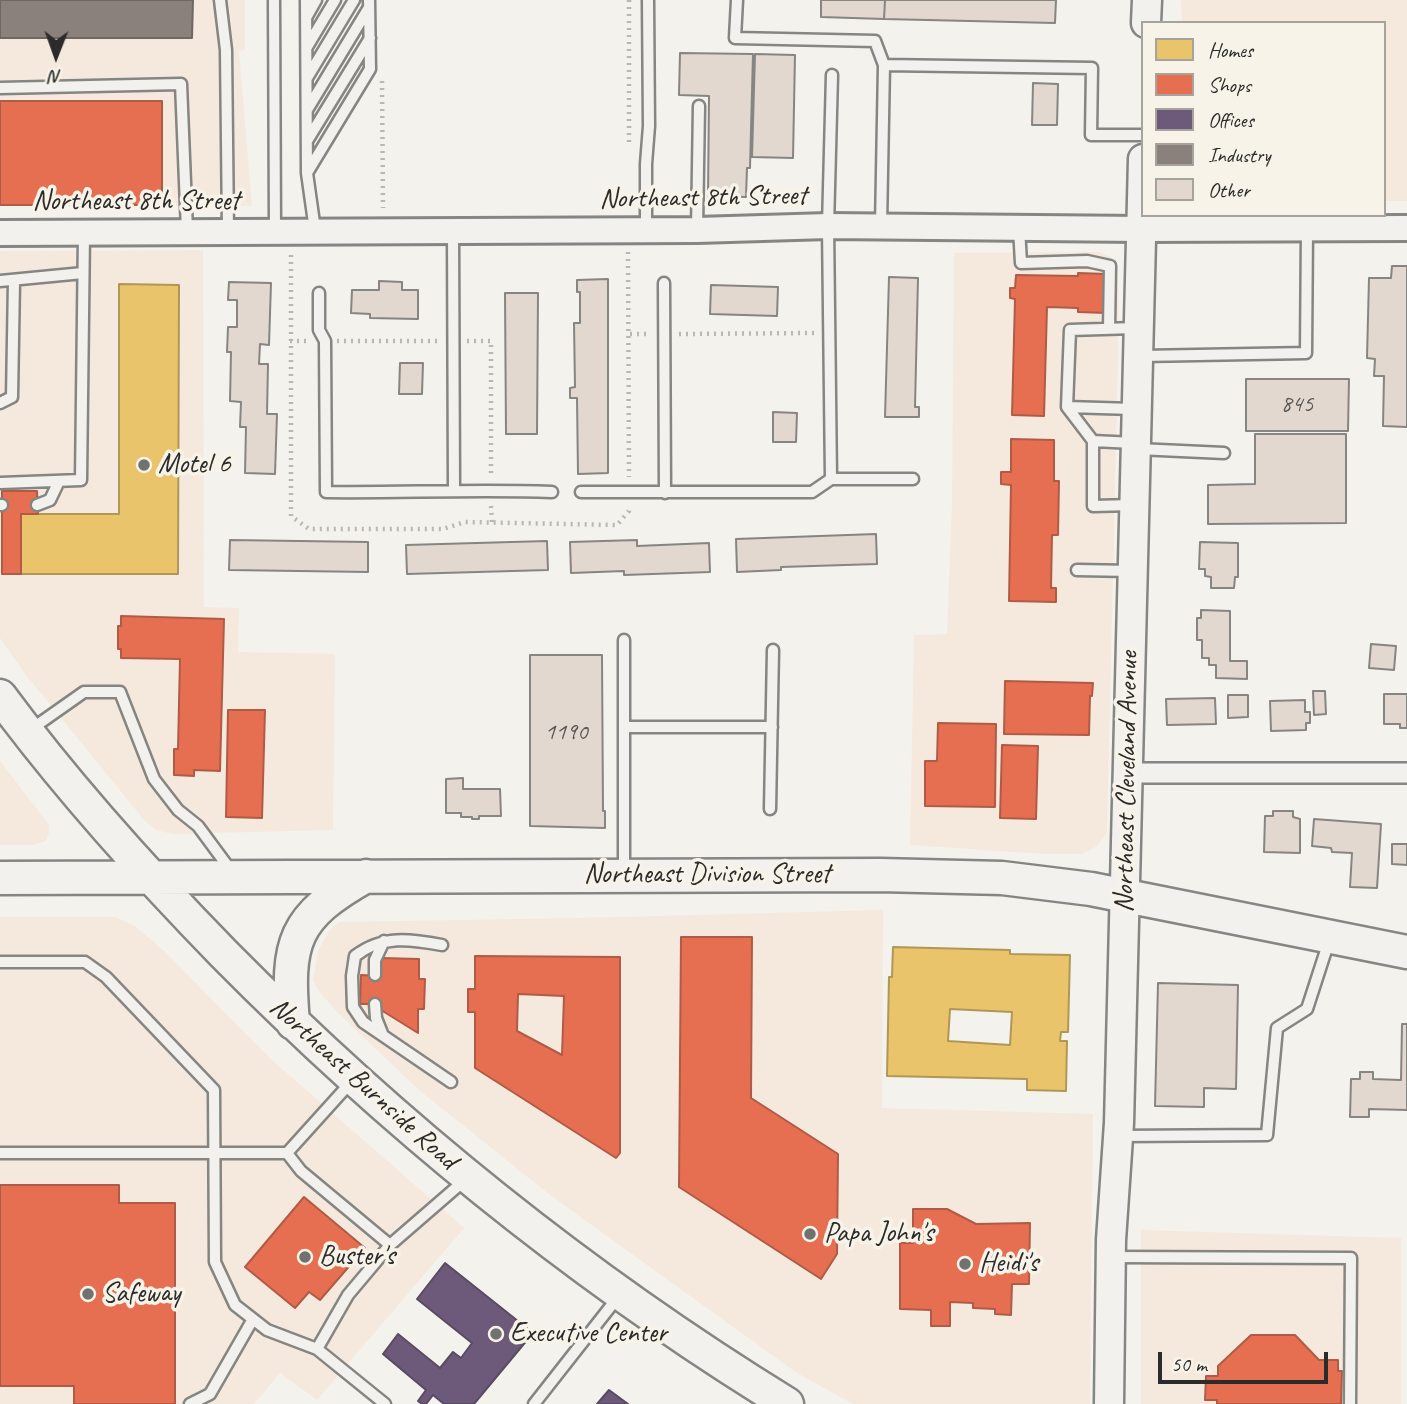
<!DOCTYPE html>
<style>
body{margin:0}
#map{position:relative;width:1407px;height:1404px;overflow:hidden;background:#f4f2ec;font-family:Caveat,sans-serif}
canvas{display:block}
.legend{position:absolute;left:1141px;top:21px;width:245px;height:196px;box-sizing:border-box;background:#f7f3e8;border:2px solid #a5a39c;margin:0;padding:9px 12px;list-style:none;font-size:21px;color:#2b2b2b}
.legend li{display:flex;align-items:center;gap:14px;height:35px}
.legend b{width:35px;border:2px solid #a5a39c}
.north{position:absolute;left:21px;top:21px;width:70px;height:70px;-webkit-text-stroke:5px #f7f3e8;paint-order:stroke;rotate:181deg;font-size:19px;font-weight:700;line-height:28px;text-align:center;color:#2b2b2b}
.north::after{content:'';display:block;margin:auto;width:24px;height:32px;background:#2b2b2b;clip-path:polygon(50% 0,100% 100%,50% 72%,0 100%)}
.scale{position:absolute;left:1158px;top:1352px;width:170px;height:32px;box-sizing:border-box;border:4px solid #2b2b2b;border-top:0;padding-left:9px;font-size:21px;line-height:24px;white-space:nowrap;color:#2b2b2b;-webkit-text-stroke:5px #f7f3e8;paint-order:stroke}
</style>
<div id="map">
<canvas width="1407" height="1404"></canvas>
<ul class="legend">
<li><b style="height:19px;background:#e9c46a"></b>Homes</li>
<li><b style="height:19px;background:#e76f51"></b>Shops</li>
<li><b style="height:19px;background:#6d597a"></b>Offices</li>
<li><b style="height:19px;background:#8a817c"></b>Industry</li>
<li><b style="height:19px;background:#e3d8d0"></b>Other</li>
</ul>
<div class="north">N</div>
<div class="scale">50 m</div>
</div>
<script>
const g = document.querySelector('canvas').getContext('2d');
g.lineJoin = 'round';
function paint(path, color) { g.fillStyle = color; g.fill(path, 'evenodd'); }
function strokePath(path, color, width, dash) { g.strokeStyle = color; g.lineWidth = width; g.lineCap = dash ? 'butt' : 'round'; g.setLineDash(dash || []); g.stroke(path); }
function write(font, color, halo, rows, align = 'center') {
  g.font = font + ' Caveat,sans-serif'; g.lineWidth = 7; g.setLineDash([]); g.textBaseline = 'middle'; g.strokeStyle = halo; g.fillStyle = color; for (const [text, x, y, turn = 0] of rows) {
    g.save(); g.translate(x, y); g.rotate((+turn || 0) * Math.PI / 180); g.textAlign = isNaN(turn) ? turn : align; if (halo) g.strokeText(text, 0, 0); g.fillText(text, 0, 0); g.restore();
  }
}
const built = new Path2D(`
 M0,0H245V50L239,51L252,206L0,205Z
 M1181,0H1407V201H1384V23H1182Z
 M203,250L204,607L239,608L238,652L335,654L333,830L172,834L156,830L145,821L26,675L0,638V251Z
 M1100,252L1112,258L1117,266L1119,313L1107,833L1097,846L1082,854H1045L910,845L914,635L947,634L952,501L954,253Z
 M0,761L49,825V833L46,841L32,845H0Z
 M883,910L882,1108L1093,1114L1090,1404H853L797,1373L550,1195L419,1090L336,1011L318,990L313,980L318,951L329,931L339,922L580,918Z
 M0,917H115L135,926L164,951L272,1060L464,1228L317,1400L280,1373L254,1404H0Z
 M1141,1230L1401,1238V1404H1141Z`);
const homes = new Path2D(`
 M119,284L179,285L178,574H21V514H119Z
 M893,947L1010,950V954L1070,955L1068,1032H1061L1060,1041H1067L1066,1091L1027,1090V1079L887,1076L889,977H892ZM950,1009L1012,1012L1010,1045L948,1041Z`);
const shops = new Path2D(`
 M0,101H162V205H0Z
 M1078,273L1107,274V313L1078,312V308L1047,307L1044,416L1012,415L1015,299L1010,298V288H1015L1016,275L1078,276Z
 M1011,439L1054,440V481H1059L1058,535H1052L1051,588H1056V602L1009,601L1011,485L1001,484V472H1011Z
 M2,491H37L38,514H21V574H2Z
 M121,616L224,619L220,771L194,770V776L174,775V749H178L180,659L121,658V649H118V626H121Z
 M1005,681L1093,683L1092,696H1090L1089,735L1004,734Z
 M228,710H265L262,818L226,817Z
 M938,723L996,724L995,807L925,806V761H937Z
 M1002,745L1038,746L1036,819L1000,818Z
 M681,937H752L751,1098L838,1154L837,1254L821,1279L679,1187Z
 M475,956L620,957V1153L616,1158L475,1068V1012H468V989H475ZM518,994L564,996L562,1055L517,1031Z
 M381,958L419,959V979H425L424,1009H418V1033L381,1010V1004H360L361,975L381,976Z
 M0,1185H119V1203H175V1404H74V1386H0Z
 M304,1197L365,1248L320,1300L309,1292L295,1308L245,1267Z
 M913,1209H947L976,1224L1030,1223L1029,1284H1012L1011,1315L995,1314V1309L973,1308V1303L950,1302V1326H931V1310L900,1309V1243H913Z
 M1251,1335H1295L1319,1360H1338V1371H1342L1341,1404H1217V1400H1205L1206,1376H1218V1366Z`);
const offices = new Path2D(`
 M445,1263L533,1333L474,1404H444L433,1395L426,1404H422L418,1401L426,1390L383,1354L398,1334L440,1368L453,1352L461,1358L472,1343L417,1299Z
 M609,1390L628,1404H597Z`);
const industry = new Path2D(`
 M0,0H193L192,38H0Z`);
const building = new Path2D(`
 M821,0H885L884,19L821,17Z
 M885,0H1056L1055,23L884,19Z
 M680,53L753,54L750,168H747L746,197L708,196L709,96L679,95Z
 M755,54L795,55L793,158L752,157Z
 M1033,83L1058,84L1057,125H1032Z
 M1392,266H1407V427L1383,426L1384,376H1374L1375,359L1367,358L1369,278H1391Z
 M889,277L918,278L915,407H919V417H885Z
 M608,279V473L578,474L577,398H570V388L575,387L574,323H580V292H577V280Z
 M379,281L402,282V290H418V319L370,318V314L351,313L352,290H379Z
 M229,282L271,283L269,345L260,344L259,364H268L267,414H277L275,474L245,473L246,427H240L241,402L230,401L231,352H227L228,327H237V300H228Z
 M711,285L778,287L777,316L710,314Z
 M505,293H538L537,434H506Z
 M400,363H423L422,394H399Z
 M1246,379H1349L1348,431H1246Z
 M773,412L797,413L796,442H773Z
 M1255,434H1346V523L1208,524V485L1255,484Z
 M876,534L877,564L781,567V570L737,572L736,539Z
 M230,540L368,542V572L229,570Z
 M637,540V546L709,543L710,572L624,575V571L571,573L570,542Z
 M547,541L548,570L407,574L406,545Z
 M1200,542L1238,543V577H1235L1234,588H1211V577L1205,576V569H1199Z
 M1201,610L1230,611V661H1247V679L1216,678V665H1209V658H1202V640H1197V618H1201Z
 M1371,644L1396,646L1394,670L1369,668Z
 M530,655H602L603,811H605V828L530,826Z
 M1313,691H1325L1326,714L1314,715Z
 M1384,694H1407V728H1400V724H1384Z
 M1228,695H1248V717L1228,718Z
 M1215,698L1216,724L1167,725L1166,699Z
 M1305,700V712H1310V723H1306V730L1271,731L1270,701Z
 M463,778V789H500L501,816H479V819H472V817H461V813H446V779Z
 M1273,811H1293V817L1300,819V853L1264,852L1265,816H1273Z
 M1314,819L1381,824L1377,888L1350,887L1352,853L1332,852L1331,848L1312,846Z
 M1392,844H1407V865L1392,864Z
 M1158,983L1238,985L1236,1089L1204,1088V1107L1155,1106Z
 M1402,1024H1407V1110L1369,1109V1117H1350L1351,1079H1360V1072H1373V1079L1401,1080Z`);
const path = new Path2D(`
 M629,0V145
 M382,81L383,208
 M628,252L629,477
 M291,255V516L309,529H443L465,522L617,525L629,511V507
 M630,334H650
 M679,334L814,333
 M290,341H308
 M337,341H441
 M467,341H491V476
 M491,506L492,522`);
const service = new Path2D(`
 M220,0L226,50L228,231
 M274,0L275,230
 M306,0L307,173L315,230
 M737,0L735,38L875,41L884,65
 M307,16L316,0
 M307,47L335,0
 M832,75L828,226L831,479H913
 M307,78L354,0
 M0,88L181,84L187,231
 M307,110L368,9
 M307,141L370,38
 M307,173L370,69L369,0
 M881,226L884,65L1092,68L1091,135H1143
 M1019,228L1021,263L1087,261L1110,266L1109,329
 M646,229V164L649,126L648,0
 M697,229L699,106
 M453,231L454,490
 M0,281L83,273
 M664,283L665,493
 M319,293V330L325,341L326,492C401,493 476,489 552,492
 M1142,356L1306,353L1307,229
 M0,403L12,397L14,281
 M1067,407L1093,441L1134,443
 M1133,409L1067,407L1070,330L1135,328
 M1093,441V506L1133,505
 M1138,449L1224,453
 M0,483L81,480L84,233
 M581,492H812L831,479
 M0,505H2
 M37,505L50,500L59,481
 M1077,570L1132,571
 M624,727H772
 M30,730L84,692H120L154,779L178,810L198,826L232,872
 M770,809L773,650
 M624,871V640
 M442,945C410,939 382,935 355,956L352,976L353,1007L363,1022L451,1082
 M0,962H85L106,977L214,1090L215,1262L235,1305L267,1330L317,1349L385,1404
 M375,975V960L384,941
 M375,1004L376,1018L382,1033
 M1119,1136L1267,1135L1277,1028L1307,1009L1329,941
 M0,1153H287L352,1081
 M287,1153L301,1171L390,1245L465,1180
 M1113,1257L1351,1258L1350,1404
 M317,1349L348,1295L390,1245
 M190,1404L210,1394L253,1319
 M534,1404L618,1297`);
const minor = new Path2D(`
 M1127,773H1407`);
const tertiary = new Path2D(`
 M0,233L697,230L828,226L1141,229L1407,228`);
const secondary = new Path2D(`
 M1146,23L1147,0
 M1109,1404L1111,1240L1119,1123L1143,159`);
const primary = new Path2D(`
 M0,696C68,788 144,872 224,954C394,1126 582,1278 787,1404
 M0,878L880,875L1002,878L1091,889L1407,952
 M293,1023C286,942 293,917 366,876`);
const markers = [
 [144,465,7,"#71716f"],
 [810,1234,7,"#71716f"],
 [305,1257,7,"#71716f"],
 [965,1264,7,"#71716f"],
 [88,1294,7,"#71716f"],
 [496,1334,7,"#71716f"]
];
const numberNames = [
 ["845",1297,405],
 ["1190",566,733]
];
const streetNames = [
 ["Northeast 8th Street",703,198,-1],
 ["Northeast 8th Street",136,202],
 ["Northeast Cleveland Avenue",1127,782,-89],
 ["Northeast Division Street",707,875],
 ["Northeast Burnside Road",363,1084,42]
];
const poiNames = [
 ["Motel 6",158,465],
 ["Papa John's",824,1234],
 ["Buster's",319,1257],
 ["Heidi's",979,1264],
 ["Safeway",102,1294],
 ["Executive Center",510,1334]
];
paint(built, '#f5e9de');
paint(homes, '#e9c46a');
strokePath(homes, '#b09657', 2);
paint(shops, '#e76f51');
strokePath(shops, '#af5b46', 2);
paint(offices, '#6d597a');
strokePath(offices, '#594b62', 2);
paint(industry, '#8a817c');
strokePath(industry, '#6e6764', 2);
paint(building, '#e3d8d0');
strokePath(building, '#858582', 2);
strokePath(service, '#858582', 15);
strokePath(minor, '#858582', 24);
strokePath(tertiary, '#858582', 30);
strokePath(secondary, '#858582', 33);
strokePath(primary, '#858582', 37);
strokePath(path, '#b8b7b5', 4.5, [2, 5]);
strokePath(service, '#f2f1ed', 10);
strokePath(minor, '#f2f1ed', 19);
strokePath(tertiary, '#f2f1ed', 24);
strokePath(secondary, '#f2f1ed', 28);
strokePath(primary, '#f2f1ed', 32);
for (const [x, y, r, color] of markers) { const dot = new Path2D(); dot.arc(x, y, r, 0, 2 * Math.PI); g.fillStyle = color; g.fill(dot); strokePath(dot, '#f7f3e8', 2.5); }
write('24px', '#595654', null, numberNames);
write('28px', '#2b2b2b', '#f7f3e8', streetNames);
write('28px', '#2b2b2b', '#f7f3e8', poiNames, 'left');
</script>
